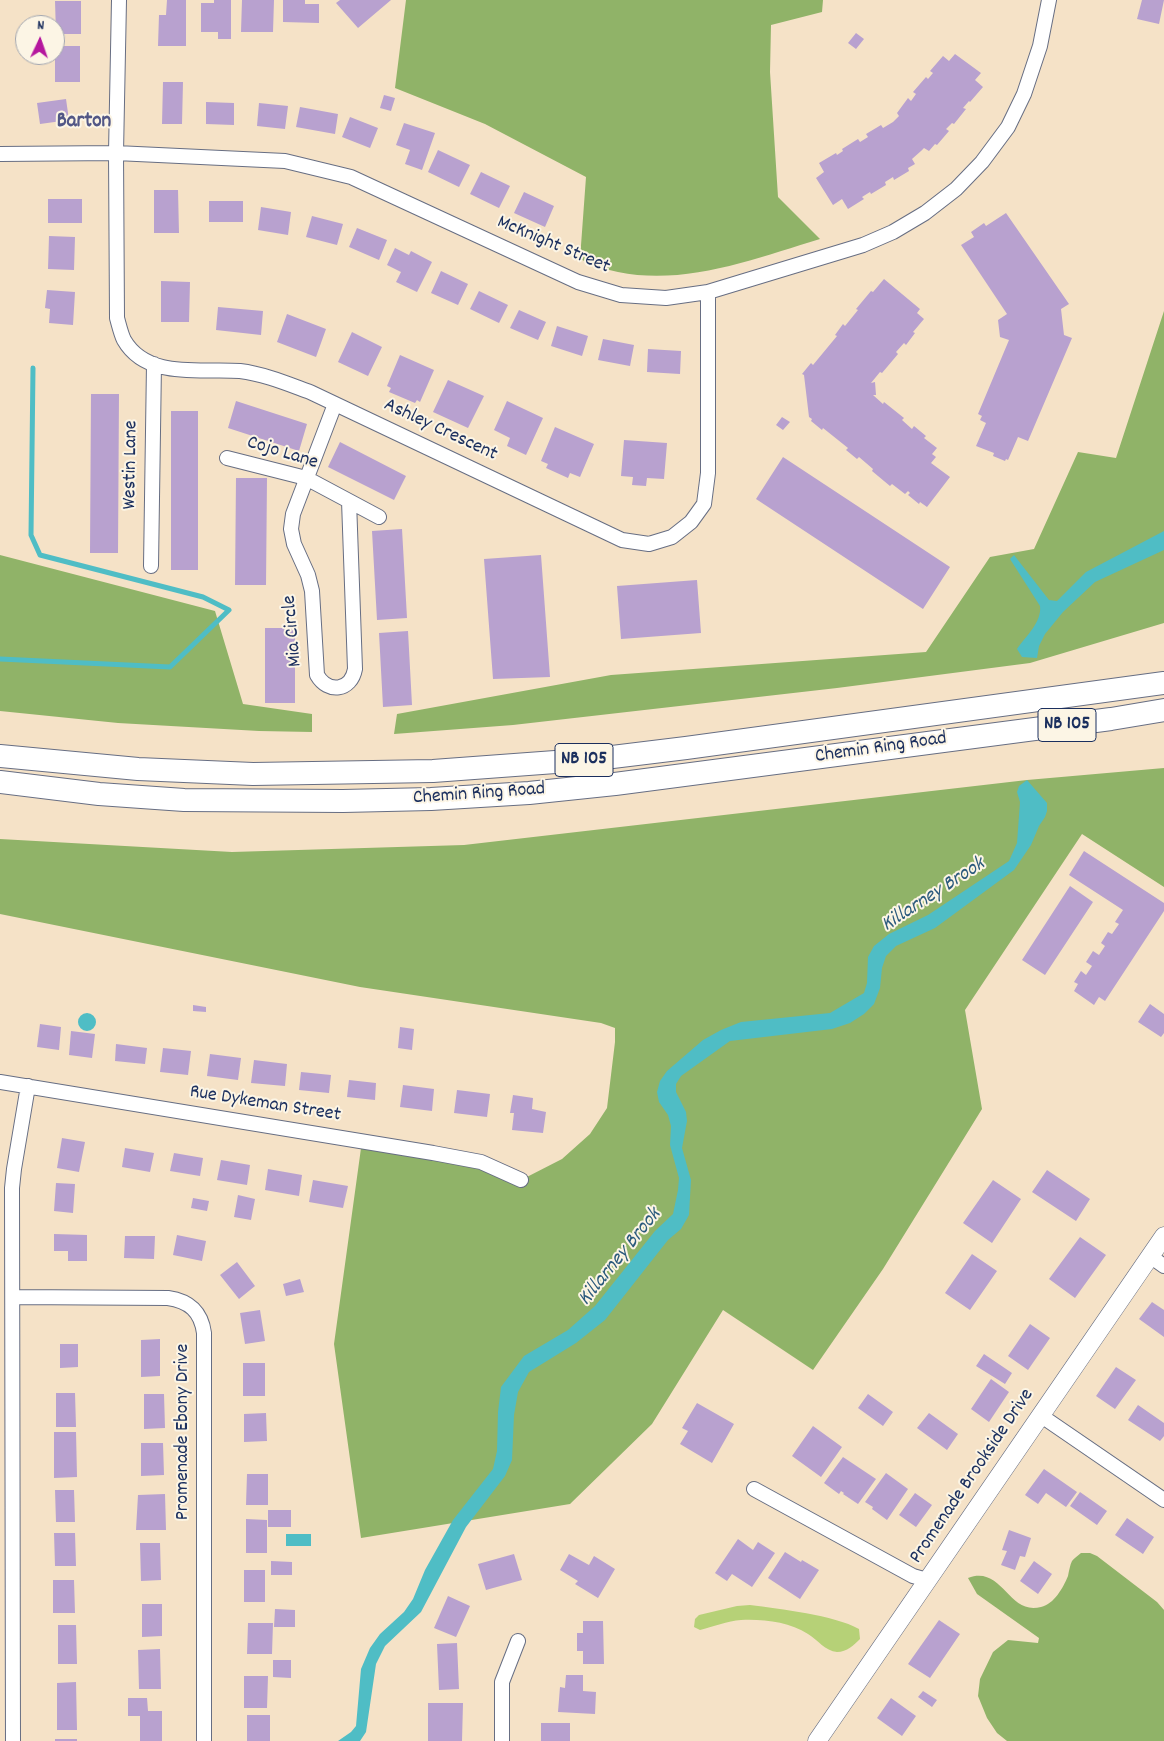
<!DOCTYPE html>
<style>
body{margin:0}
#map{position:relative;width:1164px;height:1741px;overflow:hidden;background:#f5e2c7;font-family:Dekko,sans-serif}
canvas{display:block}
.north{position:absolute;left:15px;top:15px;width:50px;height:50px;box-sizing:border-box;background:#fcf5e5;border:1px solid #a2a6af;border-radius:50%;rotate:3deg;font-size:14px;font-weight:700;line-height:20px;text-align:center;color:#1b2f5e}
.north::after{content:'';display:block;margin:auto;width:18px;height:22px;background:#b5179e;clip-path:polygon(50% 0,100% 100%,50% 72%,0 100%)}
</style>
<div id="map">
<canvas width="1164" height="1741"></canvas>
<div class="north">N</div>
</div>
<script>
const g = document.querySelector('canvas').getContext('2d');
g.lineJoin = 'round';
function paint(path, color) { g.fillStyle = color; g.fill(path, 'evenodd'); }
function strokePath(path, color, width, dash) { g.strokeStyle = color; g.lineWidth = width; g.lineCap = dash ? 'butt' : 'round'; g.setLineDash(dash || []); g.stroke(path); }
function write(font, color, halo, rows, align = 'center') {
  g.font = font + ' Dekko,sans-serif'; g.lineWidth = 4; g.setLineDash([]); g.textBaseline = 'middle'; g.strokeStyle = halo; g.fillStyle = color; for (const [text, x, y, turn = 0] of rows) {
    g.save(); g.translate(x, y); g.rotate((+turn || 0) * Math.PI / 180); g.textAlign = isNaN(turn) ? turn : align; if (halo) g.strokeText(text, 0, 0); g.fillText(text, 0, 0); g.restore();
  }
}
const green = new Path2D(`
 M750,1605C780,1609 834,1615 859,1629L860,1639C854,1645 847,1652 837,1652C825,1651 818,1640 808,1634C789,1622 764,1619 741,1620C728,1621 712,1627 700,1630L694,1627L695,1619L699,1615L737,1606Z`);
const forest = new Path2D(`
 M406,0H823L822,12L771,25L770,72L778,197L820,239C744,262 658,297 580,259L586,177L485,124L395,88Z
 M1164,311V623L1030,663L837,688L513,725L394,734L397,714L611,675L926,652L990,557L1034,549L1078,452L1116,458Z
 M0,555L215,611L243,704L312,714V732L259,731L118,723L0,711Z
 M1164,768V887L1082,834L965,1010L982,1109L883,1269L813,1370L723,1310L652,1424L570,1504L361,1538L334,1344L362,1141L433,1153L521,1180L562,1159L590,1134L607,1108L615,1042V1028L601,1023L360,987L0,914V839L232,852L464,845L1027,780Z
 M1081,1553H1090L1097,1556L1157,1602L1164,1610V1741H1007L997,1733L987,1718L978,1696L980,1679L993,1652L1008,1640L1038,1643L1039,1638L977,1594L968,1578C1003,1565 1008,1616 1041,1607C1054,1604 1063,1588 1068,1576C1069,1571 1070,1565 1072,1561C1074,1558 1078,1556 1081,1553Z`);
const water = new Path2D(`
 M1164,531V550L1095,582L1063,612L1045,634L1039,646L1037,658L1022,657L1017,649C1026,636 1042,622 1040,606L1010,559L1014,555L1049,600L1057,601L1086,572Z
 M1027,780L1047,803V811L1045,817L1039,826L1031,845L1014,870L935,928L896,946L886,956L882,968L880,988L874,1004L864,1014L850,1023L832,1029L730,1041L681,1076L676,1084V1092L686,1112L687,1121L682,1148L691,1180L689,1215L681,1229L668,1240L605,1320L576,1343L529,1372L518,1392L514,1415L512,1460L505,1476L466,1527L421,1612L385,1646L376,1664L366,1732L360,1741H338L351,1732L356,1726L361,1669L370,1648L380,1634L404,1612L413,1599L425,1570L453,1520L493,1469L497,1451L498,1412L501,1387L524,1356L568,1330L595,1306L655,1231L673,1214L678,1190L679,1178L670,1145L671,1126L668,1115L659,1102L657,1092L660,1081L667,1071L703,1040L721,1030L741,1022L830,1013L864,993L867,983L868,957L874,946L889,934L928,915L1009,861L1017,843L1020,802L1017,792L1019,786Z
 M78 1022a9 9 0 1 1 18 0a9 9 0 1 1-18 0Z
 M286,1534H311V1546H286Z`);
const stream = new Path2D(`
 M0,659L170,667L229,610L203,597L40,555L31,535L33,368`);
const building = new Path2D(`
 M167,0H186V46H158L159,15H166Z
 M214,0H231V39H218V32H201V3H214Z
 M242,0H274L273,32H241Z
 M283,0H305V4H319V23L283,22Z
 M340,0H391L358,28L336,3Z
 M1142,0H1164L1159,24L1137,19Z
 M55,1H81V34H56Z
 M856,33L864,39L856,49L848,43Z
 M55,46H80V82H55Z
 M955,54L981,73L975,80L983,87L970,102L969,101L963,108L966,109L954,124L952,123L946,129L949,131L937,145L935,144L929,151L924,148L921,151L912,159L915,164L908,168L909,171L894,180L893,177L885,182L886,185L871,194L870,192L862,197L864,199L848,209L842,199L833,205L816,178L824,172L819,163L836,153L837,155L843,151L842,149L858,139L860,142L868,137L866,134L881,125L883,128L893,122L899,116L897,113L908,98L911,101L916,94L913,92L926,77L928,79L933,73L930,71L943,56L949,61Z
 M163,82H183L182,124H162Z
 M384,95L395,98L391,111L380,108Z
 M66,99L69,120L40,124L37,103Z
 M206,102L234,103V125L206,124Z
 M259,103L288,106L285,129L257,126Z
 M300,107L338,114L335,134L296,127Z
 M350,117L378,128L370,148L342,137Z
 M404,123L435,133L422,170L405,164L410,150L396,145Z
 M438,150L470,165L459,187L428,172Z
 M481,172L510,186L499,208L470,194Z
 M154,190H178L179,233H154Z
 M524,192L554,206L545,227L514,213Z
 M48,199H82V223H48Z
 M209,201H243V222H209Z
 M261,207L291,212L288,235L258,230Z
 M1006,213L1069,304L1061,309L1064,335L1072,338L1028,441L1018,437L1008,460L1006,459L1005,461L993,456L994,453L976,446L986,423L980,420L982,416L978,414L1009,340L1000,337L998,320L1007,314L961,245L974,237L971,232L984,223L986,226Z
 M312,216L343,224L337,245L306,237Z
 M357,228L387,240L379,260L349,247Z
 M49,236L75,237L74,270L48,269Z
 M395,248L409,255L411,251L432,262L417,292L396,282L401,272L387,265Z
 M441,271L468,284L458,305L431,293Z
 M884,279L920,309L917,313L924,319L913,332L915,333L906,345L904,343L896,352L898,354L882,373L880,372L871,383L875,382L876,395H873L883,404L884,402L904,418L902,420L912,429L914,426L926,436L924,438L937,448L932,454L936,457L931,463L950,477L927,507L920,502L919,504L908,495L910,493L908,491L905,494L892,484L890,486L872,471L873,469L859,457L857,459L846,450L848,448L823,428L822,430L811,421L812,419L809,417L804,375L802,374L811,363L813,365L837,336L835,335L843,324L845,326L858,310L856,309L871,291L873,292Z
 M161,281L190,282L189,322H161Z
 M47,290L75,292L73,325L49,323L50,309L45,308Z
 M479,291L508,305L499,323L470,309Z
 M218,307L263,311L261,335L216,330Z
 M519,310L546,322L538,340L510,328Z
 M287,314L326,329L316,357L277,342Z
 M557,326L588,336L582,356L551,346Z
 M352,332L382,347L368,376L338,362Z
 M603,339L634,345L630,366L598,360Z
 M648,349L681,351L680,374L647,372Z
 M400,355L434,370L420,402L417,400L415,403L389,392L391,388L387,386Z
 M448,380L484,396L468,428L433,412Z
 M91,394H119L118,553H90Z
 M236,401L307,424L299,451L228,428Z
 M507,401L543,418L526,455L507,446L510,438L494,430Z
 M171,411H198V570H171Z
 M782,417L790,422L783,430L776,425Z
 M555,427L594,444L580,477L570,473L568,478L546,468L548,464L541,461Z
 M624,440L667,443L664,479L647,478L646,486L632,485L633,477L621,476Z
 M340,442L406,476L394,500L328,467Z
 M783,457L950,567L923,609L756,499Z
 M236,478H267L266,585H235Z
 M402,529L407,618L377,620L372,531Z
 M541,555L550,677L493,679L484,559Z
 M697,580L701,633L621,639L617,586Z
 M265,628H295V703H265Z
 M408,631L412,705L383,707L379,633Z
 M1084,851L1164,903V911L1105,1001L1099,997L1094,1005L1074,991L1078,984L1074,982L1081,971L1086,975L1092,966L1086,962L1093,951L1099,955L1105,946L1101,943L1108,932L1112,934L1119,924L1115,922L1123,910L1069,875Z
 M1070,886L1093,902L1045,975L1022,960Z
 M1150,1004L1164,1014V1033L1161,1037L1138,1022Z
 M193,1005L206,1007V1012L193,1011Z
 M40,1024L61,1027L59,1050L37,1047Z
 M400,1027L414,1029L412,1050L398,1048Z
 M71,1031L95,1034L92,1058L69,1055Z
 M116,1044L147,1048L145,1064L115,1061Z
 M163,1048L191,1051L188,1075L160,1072Z
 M210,1054L241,1058L238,1080L207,1076Z
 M254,1060L287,1064L285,1086L251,1083Z
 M301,1072L331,1075L329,1093L299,1090Z
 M349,1080L376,1083L375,1100L347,1097Z
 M403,1085L434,1089L432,1111L400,1107Z
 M457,1090L490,1094L487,1117L454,1113Z
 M513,1095L533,1098L532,1109L546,1112L543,1133L512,1130L514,1113H510Z
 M62,1138L85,1142L79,1172L57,1168Z
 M125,1148L154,1153L150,1172L122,1167Z
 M174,1153L203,1158L200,1176L170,1171Z
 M221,1160L250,1165L247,1185L217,1180Z
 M268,1169L302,1175L299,1196L265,1190Z
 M1047,1170L1090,1199L1076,1221L1032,1192Z
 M313,1180L348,1186L343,1208L309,1202Z
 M993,1180L1021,1199L992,1243L963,1223Z
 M56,1183L75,1184L73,1213L54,1211Z
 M238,1195L255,1199L251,1220L234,1217Z
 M193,1198L209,1201L207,1211L191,1208Z
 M54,1234L87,1235V1261H68V1251H54Z
 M177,1235L206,1241L202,1261L173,1255Z
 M125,1236H155L154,1259L124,1258Z
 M1080,1237L1106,1255L1075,1298L1049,1279Z
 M972,1254L997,1271L970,1310L945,1293Z
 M237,1262L255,1286L239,1299L220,1275Z
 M300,1279L304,1292L286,1296L283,1284Z
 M1152,1302L1164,1310V1337L1139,1319Z
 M260,1310L265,1341L245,1344L240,1313Z
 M1030,1324L1050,1338L1028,1370L1008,1356Z
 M160,1339V1376L141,1377V1340Z
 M60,1344H78V1367L60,1368Z
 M984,1354L1012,1373L1005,1384L976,1366Z
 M243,1363H265V1396H243Z
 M1116,1367L1136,1380L1115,1409L1096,1396Z
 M991,1379L1009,1392L989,1422L971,1409Z
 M56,1393H75L76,1427H56Z
 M144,1394H164L165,1428L144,1429Z
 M868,1394L893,1412L883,1426L858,1408Z
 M697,1403L734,1424L712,1463L680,1444L688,1431L682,1428Z
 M1138,1405L1164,1423V1436L1160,1441L1128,1420Z
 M266,1413L267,1441L244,1442V1414Z
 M929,1413L958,1434L947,1450L917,1428Z
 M813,1426L842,1447L821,1477L792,1456Z
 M54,1432H76L77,1477L54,1478Z
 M141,1443H163L164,1475L141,1476Z
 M843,1457L876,1479L858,1504L843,1494L844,1493L841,1491L839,1494L824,1483Z
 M1044,1469L1077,1492L1066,1507L1046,1493L1038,1504L1025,1495Z
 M886,1473L908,1489L887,1520L872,1509L873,1507L865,1502Z
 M247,1474H268V1505H246Z
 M55,1490H74L75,1522H56Z
 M1080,1492L1107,1511L1097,1525L1070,1506Z
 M915,1493L932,1505L916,1527L899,1515Z
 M165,1494L166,1530H136L138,1495Z
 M268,1510H291V1527H268Z
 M1127,1518L1154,1537L1143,1554L1115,1535Z
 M246,1519L267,1520V1553H246Z
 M1009,1530L1031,1538L1025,1557L1020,1556L1015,1570L1001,1565L1007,1551L1002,1550Z
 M54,1533H75L76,1566H55Z
 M738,1539L753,1550L758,1542L775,1553L752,1587L732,1574L727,1581L715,1573Z
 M140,1543H160L161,1580L141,1581Z
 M785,1552L801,1562L802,1560L819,1570L800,1599L768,1578Z
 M514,1554L522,1580L486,1590L478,1564Z
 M569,1554L589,1565L594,1556L615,1569L598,1598L575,1584L578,1581L560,1570Z
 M271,1561L292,1562V1575H271Z
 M1034,1561L1052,1574L1038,1594L1020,1581Z
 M244,1570H265V1602H244Z
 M53,1580H74L75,1613H53Z
 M448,1596L470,1606L456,1637L434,1628Z
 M142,1604H162V1636L142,1637Z
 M275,1609L295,1610V1627H274Z
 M939,1620L960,1634L930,1678L908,1664Z
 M583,1621H603L604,1664H583V1651H577V1633H583Z
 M248,1623H273L272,1654H247Z
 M58,1625H76L77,1664H58Z
 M457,1643L459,1689L439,1690L437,1644Z
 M160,1649L161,1689H139L138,1650Z
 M273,1660H291V1678L273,1677Z
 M566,1675H583V1691L596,1692L595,1714L558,1712L560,1687L565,1688Z
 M244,1676H268L267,1708H244Z
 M76,1682L77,1730H57V1683Z
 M923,1691L937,1700L932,1707L918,1697Z
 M128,1698H147L148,1711H162V1741H140V1716H128Z
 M891,1698L916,1716L902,1736L877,1718Z
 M428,1703H463L462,1741H428Z
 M247,1715H270V1741H247Z
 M541,1723H570V1741H541Z
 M55,1739H77V1741H55Z`);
const minor = new Path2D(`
 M119,0L116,153L117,318C119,325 121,334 124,340C147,380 202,368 240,371C264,374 288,384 310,392L622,540L649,544L672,537L691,522L704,504L708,473V292
 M0,154L116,153L285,161L351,177L578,282L621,295L666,298L708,292L863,245L893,232L925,213L956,189L982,162L1008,127L1024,94L1040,46L1049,0
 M335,404L293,514L291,529L294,544L308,575L312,591L317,675C328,694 351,691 355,669L349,501
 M227,458L306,478L379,517
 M151,566L154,364
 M0,1082L433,1153L481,1162L521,1180
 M1150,1256L1164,1266
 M13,1297L168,1298C189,1301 201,1311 204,1333V1741
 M1040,1415L1164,1500
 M754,1489L913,1576L927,1580
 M13,1741L12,1188L14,1169L28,1086
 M502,1741V1682L518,1641`);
const tertiary = new Path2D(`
 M817,1741L1164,1236`);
const trunk = new Path2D(`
 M0,756L138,769L253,774L433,771L596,759L686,748L1164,683
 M0,782L99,794L184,800L343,801L431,799L529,793L615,784L1111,719L1164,710`);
const shields = [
 [1067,725,58],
 [584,760,58]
];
const shieldNames = [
 ["NB 105",1067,725],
 ["NB 105",584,760]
];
const streetNames = [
 ["McKnight Street",553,246,23],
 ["Ashley Crescent",440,431,25],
 ["Cojo Lane",282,454,17],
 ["Westin Lane",132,465,-89],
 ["Mia Circle",294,631,-95],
 ["Chemin Ring Road",881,749,-8],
 ["Chemin Ring Road",479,795,-4],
 ["Rue Dykeman Street",265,1105,9],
 ["Promenade Ebony Drive",184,1432,-90],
 ["Promenade Brookside Drive",973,1477,-56]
];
const neighbourhoodNames = [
 ["Barton",84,123]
];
const waterNames = [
 ["Killarney Brook",934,896,-33],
 ["Killarney Brook",621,1258,-51]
];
paint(green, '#b6d177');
paint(forest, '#90b368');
paint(water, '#4fbdc5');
strokePath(stream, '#4fbdc5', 5);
paint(building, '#b8a1cf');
strokePath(minor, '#676e83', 16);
strokePath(tertiary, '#676e83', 19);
strokePath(trunk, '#676e83', 24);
strokePath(minor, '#fff', 14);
strokePath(tertiary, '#fff', 18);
strokePath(trunk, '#fff', 22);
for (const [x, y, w] of shields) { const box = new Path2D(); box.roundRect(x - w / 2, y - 16.5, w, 33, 4); g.fillStyle = '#fcf5e5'; g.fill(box); strokePath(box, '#1b2f5e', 1); }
write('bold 19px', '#1b2f5e', null, shieldNames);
write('20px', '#1b2f5e', '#fcf5e5', streetNames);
write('bold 21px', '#525786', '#fcf5e5', neighbourhoodNames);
write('italic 21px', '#2b5a7d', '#fcf5e5', waterNames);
</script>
